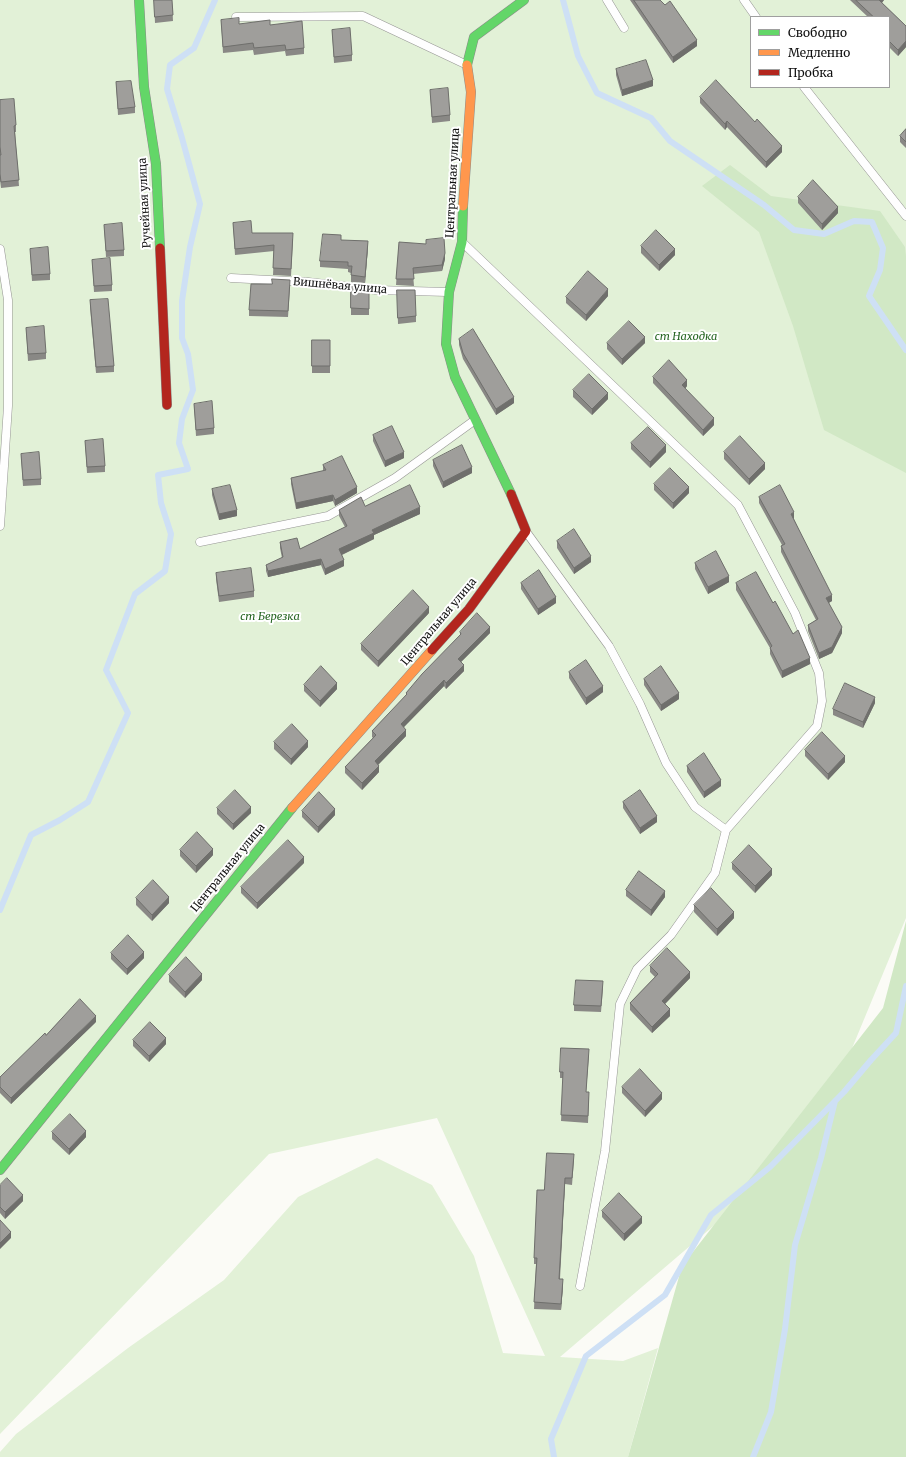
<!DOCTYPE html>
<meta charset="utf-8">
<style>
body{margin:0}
#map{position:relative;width:906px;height:1457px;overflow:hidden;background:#fbfbf6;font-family:Merriweather,serif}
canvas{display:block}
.legend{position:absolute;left:750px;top:16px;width:140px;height:72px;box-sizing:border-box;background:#fff;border:1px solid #9f9f9f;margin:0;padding:5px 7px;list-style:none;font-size:12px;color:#101010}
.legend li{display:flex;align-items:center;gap:8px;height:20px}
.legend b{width:20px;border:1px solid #9f9f9f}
</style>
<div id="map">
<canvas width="906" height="1457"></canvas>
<ul class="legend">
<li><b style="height:5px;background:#63d668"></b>Свободно</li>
<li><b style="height:5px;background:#ff974d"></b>Медленно</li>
<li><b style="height:5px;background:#b3261e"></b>Пробка</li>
</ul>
</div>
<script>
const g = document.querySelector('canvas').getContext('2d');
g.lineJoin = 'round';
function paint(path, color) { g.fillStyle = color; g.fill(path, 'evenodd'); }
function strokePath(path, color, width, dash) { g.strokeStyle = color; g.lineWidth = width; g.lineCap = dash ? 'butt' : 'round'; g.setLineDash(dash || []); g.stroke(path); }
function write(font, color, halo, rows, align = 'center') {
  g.font = font + ' Merriweather,serif'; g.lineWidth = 4; g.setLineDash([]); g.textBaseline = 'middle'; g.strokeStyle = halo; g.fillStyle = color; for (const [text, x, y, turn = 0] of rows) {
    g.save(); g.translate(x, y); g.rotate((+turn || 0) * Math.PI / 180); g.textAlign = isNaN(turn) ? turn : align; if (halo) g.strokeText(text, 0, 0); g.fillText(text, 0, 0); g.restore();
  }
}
const green = new Path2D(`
 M0,0H906V918L814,1140L560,1357L623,1361L658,1348L628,1457H0V1452L16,1434L128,1348L224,1280L298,1197L377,1158L432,1185L474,1256L503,1353L545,1356L437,1118L269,1154L0,1434ZM751,17H889V87H751Z`);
const forest = new Path2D(`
 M730,165L771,196L880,211L905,247L906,256V473L824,430L793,326L759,232L702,186Z
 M906,921V1457H628L682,1266L883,1008Z`);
const stream = new Path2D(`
 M563,0L578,56L597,93L651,118L670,141L764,205L794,230L824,234L854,221L872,222L883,248L880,270L869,296L906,350
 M0,910L31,835L60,820L88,802L128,713L106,670L135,594L165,571L171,534L161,503L158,475L188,469L179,443L182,419L193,390L188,354L182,338V301L190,247L200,204L182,138L167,89L170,65L194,48L215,0
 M554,1457L551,1439L586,1356L665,1295L711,1215L770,1167L844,1092L871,1060L896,1033L906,986
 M753,1457L771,1412L785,1329L795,1245L821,1158L835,1101`);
const lane = new Path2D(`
 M607,0L624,28
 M744,0L756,17
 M236,17L363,16L467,65
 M804,87L906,216
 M463,243L738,505L795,613L819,673L822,701L817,726L726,830L715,873L671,935L637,969L620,1004L605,1151L580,1286
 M0,249L8,300V406L0,526
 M231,278L308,282L376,290L447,292
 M527,533L609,646L640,704L666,763L695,807L726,830
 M200,542L328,516L395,478L475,420`);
const fast = new Path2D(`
 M139,0L144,87L156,164L160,248
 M467,65L474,37L524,0
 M463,206L462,242L449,292L446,344L455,377L511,494
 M0,1170L292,808`);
const slow = new Path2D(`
 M463,206L471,92L467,65
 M292,808L432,650`);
const jam = new Path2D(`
 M160,248L167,405
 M432,650L469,609L526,531L511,494`);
const wall = new Path2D(`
 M154,0H172L173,21L155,23Z
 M630,0H660L665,5L697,46L673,63Z
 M850,0H884L882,3L906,26V47L898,56L889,47V17H868Z
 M221,20L239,24L270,25L304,48V54L286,56L285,51L254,55L253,50L223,53Z
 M332,30L352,55V61L334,63Z
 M616,69L653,86L622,96L616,75Z
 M116,82L135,107V113L118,115Z
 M430,90L450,115V121L432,123Z
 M700,97L782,152L766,168L727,127L725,130L700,103Z
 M0,100L16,125V132H15L19,186L1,188L0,180Z
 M906,129V148L900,142V136Z
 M798,197L838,213L822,230L798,203Z
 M233,223L252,233L293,239L291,276L273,275L274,251L235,255Z
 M104,225L124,250V256L106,257Z
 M341,240L368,247L365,283L351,282V273L348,272V269L320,267V261Z
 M399,242L445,259L442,271L413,274L414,286L396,285Z
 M641,246L675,255L659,271L641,253Z
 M30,249L50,274V280L32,281Z
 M92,260L112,285V291L94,292Z
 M272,284L290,287L288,317L249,316V310Z
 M351,286L364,290H369V315H351Z
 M397,290L416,316V322L398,324Z
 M608,296L586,321L566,303V297Z
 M90,300L114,366V372L96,373L90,307Z
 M26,328L46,353V359L28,361Z
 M459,339L514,403L496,415L463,359L459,345Z
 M312,340H330V373H312Z
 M607,343H645L622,365L607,349Z
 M653,377L687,386L685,389L714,425L703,436L653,383Z
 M573,390L608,399L592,415L573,397Z
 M194,404L214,428V434L196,436Z
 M373,435L404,458L385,467L373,441Z
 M85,441L105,466V472L87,473Z
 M631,443L666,452L650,468L631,449Z
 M724,452L765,469L749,485L724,459Z
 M21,454L41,479V485L23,486Z
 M433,460L472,473L443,488L433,466Z
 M323,465L357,493L335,506L333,501L296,509L291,484V478L323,471Z
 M654,484L689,493L673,509L654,490Z
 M212,489L237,516L219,520L212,495Z
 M759,497L794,518V519L832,601L829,603L842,633L832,653L819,659L808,631V625L816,620L781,552V546L782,545L759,503Z
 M365,506L420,514L374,535V539L342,555L344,566L325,575L321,565L268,577L266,571V565L282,558L280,548V542L300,549L345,527L339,516V510Z
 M557,541L591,562L574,574L557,548Z
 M695,563L729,582L708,594L695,569Z
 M216,573L254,591V597L219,602L216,579Z
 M521,583L556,603L538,615L521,589Z
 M736,583L773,603L793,634L810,664L782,678L770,654V648L736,590Z
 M429,613L378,667L361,650V644Z
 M460,632L490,633L461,662L464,671L446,689L444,686L404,727L406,736L378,765L379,772L362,790L345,773V767L373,738L372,737V731L406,696V693L460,636Z
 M569,672L603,692L586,705L569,678Z
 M644,679L679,699L661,711L644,685Z
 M304,685L337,689L320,707L304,691Z
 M875,703L863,728L833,715V709Z
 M274,742L308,747L291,765L274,749Z
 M805,750L845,762L828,780L805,756Z
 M687,766L721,786L704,798L687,772Z
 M623,802L657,822L640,834L623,808Z
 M217,808L251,813L233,830L217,814Z
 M302,811L335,815L318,833L302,817Z
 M180,850L213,855L196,873L180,856Z
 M304,863L257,909L241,893V887Z
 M732,863L772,875L755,893L732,869Z
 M626,890L665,897L651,916L626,896Z
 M136,898L169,903L152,921L136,905Z
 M694,905L734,918L717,936L694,912Z
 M111,953L144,958L127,975L111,959Z
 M650,966L690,978L665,1004L670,1016L652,1033L630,1010V1003L655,977L650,972Z
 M169,975L202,980L185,998L169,982Z
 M603,988L601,1012L574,1011V1005Z
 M96,1022L11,1104L0,1093V1077Z
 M133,1040L166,1044L149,1062L133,1046Z
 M589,1055L586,1092L589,1098L588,1123L561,1121L563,1078H560V1072Z
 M622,1087L662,1099L645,1117L622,1093Z
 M52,1132L86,1137L69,1155L52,1139Z
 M574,1160L572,1185L565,1184L560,1279L563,1286L561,1310L534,1309L536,1264H534V1258L544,1190Z
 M0,1185L23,1201L5,1219L0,1213Z
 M602,1211L642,1223L624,1241L602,1217Z`);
const shadedWall = new Path2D(`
 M879,0H884L879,6Z
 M697,40V46L673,63V57Z
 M906,41V47L898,56V50Z
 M653,80V86L622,96V90Z
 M727,121V127L725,130V124Z
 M782,146V152L766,168V162Z
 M838,207V213L822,230V224Z
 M368,241V247L365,283V277Z
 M675,249V255L659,271V265Z
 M445,253V259L442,271V265Z
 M608,289V296L586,321V315Z
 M645,337V343L622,365V359Z
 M687,380V386L682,392V385Z
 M608,393V399L592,415V409Z
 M514,397V403L496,415V409Z
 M714,418V425L703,436V430Z
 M666,445V452L650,468V462Z
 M404,452V458L385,467V461Z
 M765,463V469L749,485V479Z
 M472,467V473L443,488V482Z
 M357,487V493L335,506V500Z
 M689,487V493L673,509V503Z
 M333,495V501L296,509V503Z
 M420,507V514L374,535V539L339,556V549L372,530Z
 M237,510V516L219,520V514Z
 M794,512V518L791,520V514Z
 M591,556V562L574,574V568Z
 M321,559V565L268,577V571Z
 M344,560V566L325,575V569Z
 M729,576V582L708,594V587Z
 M832,595V601L826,604V598Z
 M556,597V603L538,615V609Z
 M429,607V613L378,667V661Z
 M490,627V633L458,665V659Z
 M842,627V633L832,653L819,659V653Z
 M810,658V664L782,678V671Z
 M464,665V671L446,689V683Z
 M444,680V686L401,730V724Z
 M337,683V689L320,707V701Z
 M603,686V692L586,705V698Z
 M679,693V699L661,711V705Z
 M875,697V703L863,728V722Z
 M406,730V736L375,768V761Z
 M308,741V747L291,765V759Z
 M845,756V762L828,780V774Z
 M379,766V772L362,790V783Z
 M721,780V786L704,798V792Z
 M251,807V813L233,830V824Z
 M335,809V815L318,833V827Z
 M657,816V822L640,834V828Z
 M213,849V855L196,873V866Z
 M304,857V863L257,909V903Z
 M772,869V875L755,893V886Z
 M665,891V897L651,916V910Z
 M169,897V903L152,921V915Z
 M734,912V918L717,936V929Z
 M144,952V958L127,975V969Z
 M690,972V978L662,1007V1001Z
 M202,974V980L185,998V992Z
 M670,1009V1016L652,1033V1027Z
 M96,1016V1022L11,1104V1098Z
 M166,1038V1044L149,1062V1056Z
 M662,1093V1099L645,1117V1111Z
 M86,1131V1137L69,1155V1149Z
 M565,1178V1184L559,1285V1279Z
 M23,1195V1201L5,1219V1212Z
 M642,1217V1223L624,1241V1234Z
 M11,1232V1238L0,1249V1243Z
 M563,1279V1286L561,1310V1304Z`);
const building = new Path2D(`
 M154,0H172L173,15L155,17Z
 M634,0H660L665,5L670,1L697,40L673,57Z
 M856,0H879L906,26V41L898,50L889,41V17H874Z
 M239,18V24L270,20V25L302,21L304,48L286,50L285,45L254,48L253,43L223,47L221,20Z
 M350,28L352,55L334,57L332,30Z
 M646,60L653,80L622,90L616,69Z
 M716,80L755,122L757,119L782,146L766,162L727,121L725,124L700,97Z
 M131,81L135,107L118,109L116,82Z
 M448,88L450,115L432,117L430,90Z
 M14,99L16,125L14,126L19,180L1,182L0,174V155H1L0,147V100Z
 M906,129V142L900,136Z
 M813,180L838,207L822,224L798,197Z
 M251,221L252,233H293L291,269L273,268L274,245L235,249L233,223Z
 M122,223L124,250L106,251L104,225Z
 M656,230L675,249L659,265L641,246Z
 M323,234L341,235V240L368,241L365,277L351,275L352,266H348V262L320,261Z
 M444,238L445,253L442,265L413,268L414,279H396L399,242L426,244V240Z
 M48,247L50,274L32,275L30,249Z
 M110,258L112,285L94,286L92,260Z
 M588,271L608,289L586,315L566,297Z
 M272,279L290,280L288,311L249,310L251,284H272Z
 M351,286L364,288L363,290H369V309L351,308Z
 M397,290H415L416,316L398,318Z
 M108,299L114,366L96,367L90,300Z
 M629,321L645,337L622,359L607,343Z
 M44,326L46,353L28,354L26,328Z
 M473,329L514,397L496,409L463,353L459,339Z
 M312,340H330V366H312Z
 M669,360L687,380L682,385L714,418L703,430L653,377Z
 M589,374L608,393L592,409L573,390Z
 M212,401L214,428L196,430L194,404Z
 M392,426L404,452L385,461L373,435Z
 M648,427L666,445L650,462L631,443Z
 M740,436L765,463L749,479L724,452Z
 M103,439L105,466L87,467L85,441Z
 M462,445L472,467L443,482L433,460Z
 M39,452L41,479L23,480L21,454Z
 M342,456L357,487L335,500L333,495L296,503L291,478L326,470L323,465Z
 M670,468L689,487L673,503L654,484Z
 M230,485L237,510L219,514L212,489Z
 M410,485L420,507L372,530L374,533L339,549L344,560L325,569L321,559L268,571L266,565L283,557L280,542L297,538L300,549L347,526L339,510L361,497L365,506Z
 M780,485L794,512L791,514L832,595L826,598L842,627L832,647L819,653L808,625L818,619L781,546L785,544L759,497Z
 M574,529L591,556L574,568L557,541Z
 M716,551L729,576L708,587L695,563Z
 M251,568L254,591L219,596L216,573Z
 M539,570L556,597L538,609L521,583Z
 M756,572L773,603L775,601L793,634L798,630L810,658L782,671L770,648L772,646L736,583Z
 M413,590L429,607L378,661L361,644Z
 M477,613L490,627L458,659L464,665L446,683L444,680L401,724L406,730L375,761L379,766L362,783L345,767L376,735L372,731L407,694L406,693L422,674L461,634L460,632Z
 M586,660L603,686L586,698L569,672Z
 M321,666L337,683L320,701L304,685Z
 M661,666L679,693L661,705L644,679Z
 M845,683L875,697L863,722L833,709Z
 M292,724L308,741L291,759L274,742Z
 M822,732L845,756L828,774L805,750Z
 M704,753L721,780L704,792L687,766Z
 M235,790L251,807L233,824L217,808Z
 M640,790L657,816L640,828L623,802Z
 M319,792L335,809L318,827L302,811Z
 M197,832L213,849L196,866L180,850Z
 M288,840L304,857L257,903L241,887Z
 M749,845L772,869L755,886L732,863Z
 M639,871L665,891L651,910L626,890Z
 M153,880L169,897L152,915L136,898Z
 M711,888L734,912L717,929L694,905Z
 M128,935L144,952L127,969L111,953Z
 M667,948L690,972L662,1001L670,1009L652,1027L630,1003L658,974L650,966Z
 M186,957L202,974L185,992L169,975Z
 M576,980L603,981L601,1006L574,1005Z
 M80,999L96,1016L11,1098L0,1087V1077L45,1033L46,1035Z
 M150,1022L166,1038L149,1056L133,1040Z
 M561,1048L589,1049L586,1092H589L588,1116L561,1115L563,1072H560Z
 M640,1069L662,1093L645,1111L622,1087Z
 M70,1114L86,1131L69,1149L52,1132Z
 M547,1153L574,1154L572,1178H565L559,1279H563L561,1304L534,1302L537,1258H534L537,1190H544Z
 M7,1178L23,1195L5,1212L0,1207V1185Z
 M619,1193L642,1217L624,1234L602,1211Z
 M0,1220L11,1232L0,1243Z`);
const streetNames = [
 ["Центральная улица",453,183,-87],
 ["Ручейная улица",145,203,-93],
 ["Вишнёвая улица",340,286,5],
 ["Центральная улица",439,622,-50],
 ["Центральная улица",228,868,-51]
];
const parkNames = [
 ["ст Находка",686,337],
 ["ст Березка",270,617]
];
paint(green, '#e2f1d7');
paint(forest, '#d1e8c5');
strokePath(stream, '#cee0f5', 6);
strokePath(lane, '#969694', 9);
strokePath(fast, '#8c8c8a', 10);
strokePath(slow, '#8c8c8a', 10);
strokePath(jam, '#8c8c8a', 10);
strokePath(lane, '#fefefe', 8);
strokePath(fast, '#63d668', 9);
strokePath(slow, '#ff974d', 9);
strokePath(jam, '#b3261e', 9);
paint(wall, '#898885');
paint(shadedWall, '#6f6f6c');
paint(building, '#9f9e9b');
strokePath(building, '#6f6f6c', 1);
write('11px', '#101010', '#fff', streetNames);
write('italic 11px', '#266522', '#fff', parkNames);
</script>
